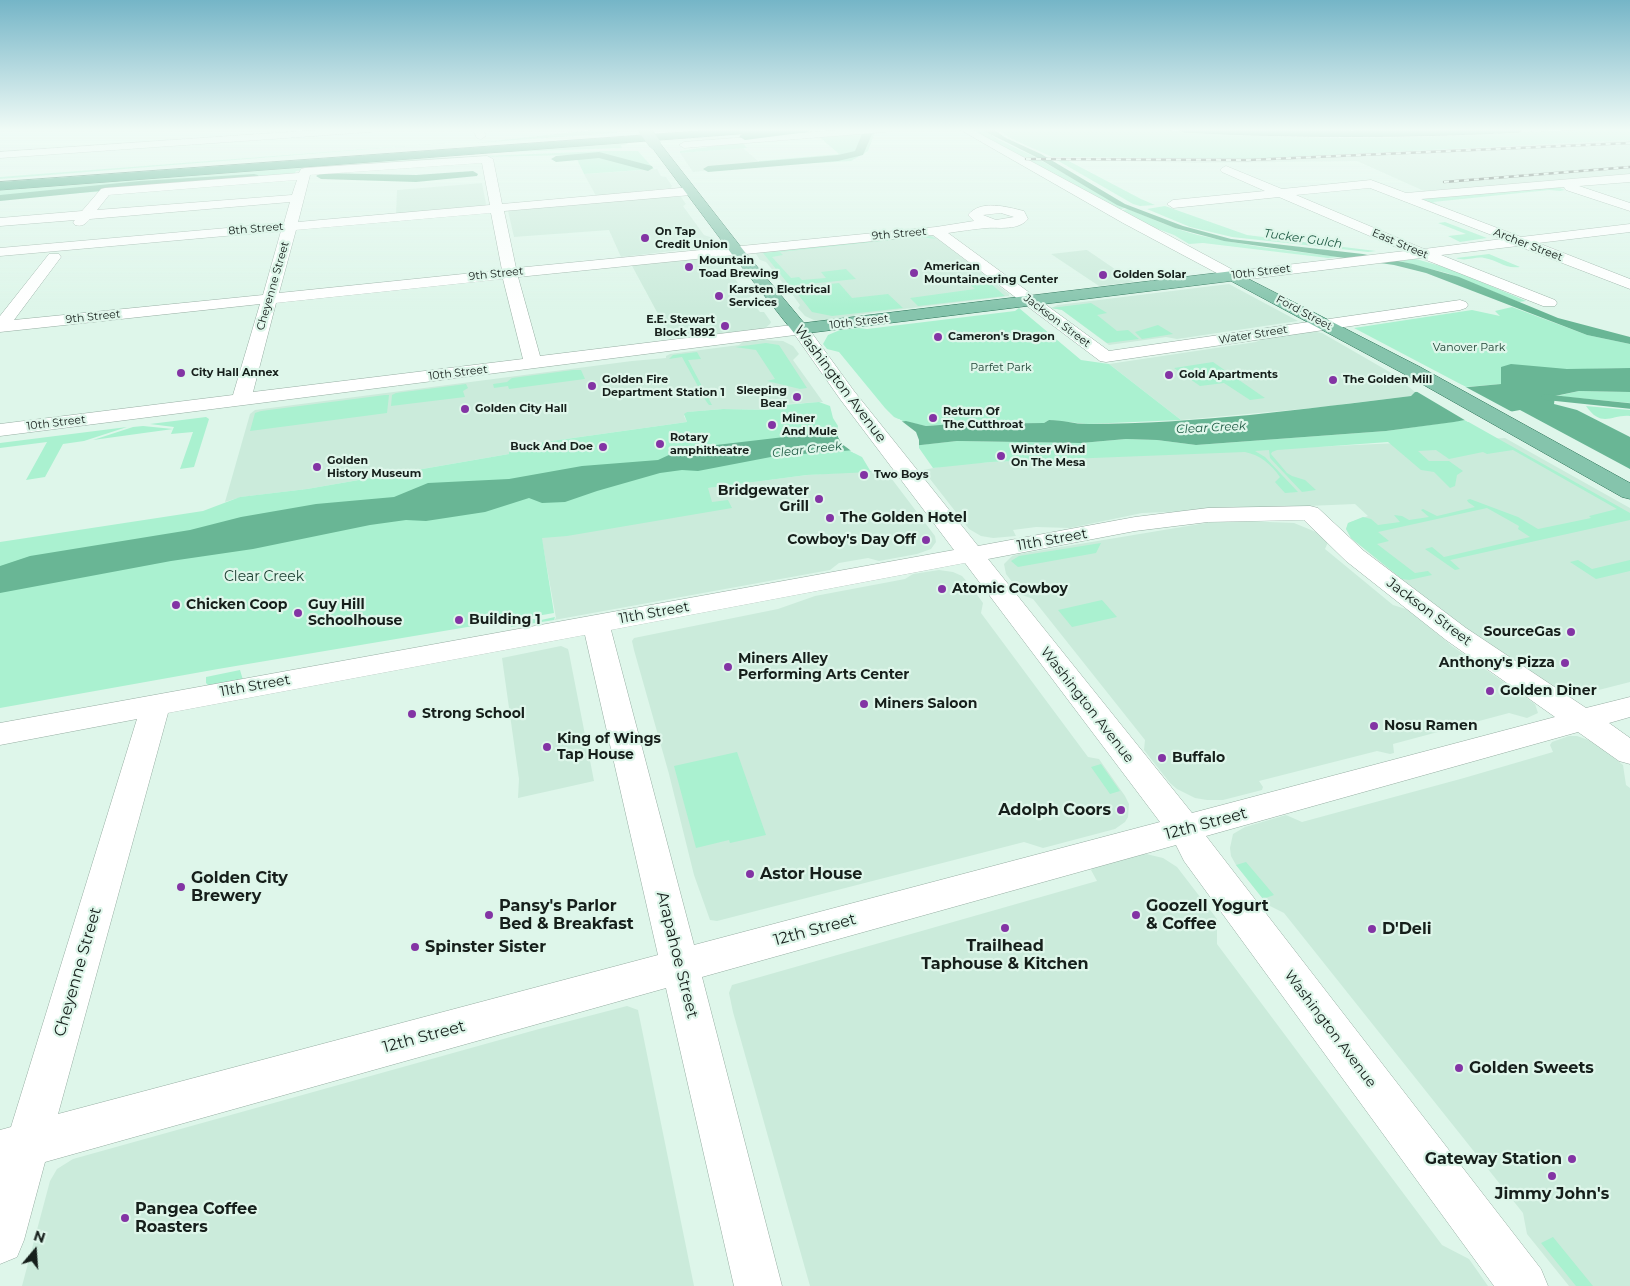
<!DOCTYPE html>
<style>
body{margin:0}
#map{position:relative;width:1630px;height:1286px;overflow:hidden;background:#def6ea;font-family:Montserrat,sans-serif}
canvas{display:block}
.north{position:absolute;left:10px;top:1226px;width:50px;height:50px;-webkit-text-stroke:4px #def6ea;paint-order:stroke;rotate:18deg;font-size:14px;font-weight:700;line-height:20px;text-align:center;color:#161f1b}
.north::after{content:'';display:block;margin:auto;width:18px;height:22px;background:#161f1b;clip-path:polygon(50% 0,100% 100%,50% 72%,0 100%)}
</style>
<div id="map">
<canvas width="1630" height="1286"></canvas>
<div class="north">N</div>
</div>
<script>
const g = document.querySelector('canvas').getContext('2d');
g.lineJoin = 'round';
function paint(path, color) { g.fillStyle = color; g.fill(path, 'evenodd'); }
function strokePath(path, color, width, dash) { g.strokeStyle = color; g.lineWidth = width; g.lineCap = dash ? 'butt' : 'round'; g.setLineDash(dash || []); g.stroke(path); }
function write(font, color, halo, rows, align = 'center') {
  g.font = font + ' Montserrat,sans-serif'; g.lineWidth = 4.5; g.setLineDash([]); g.textBaseline = 'middle'; g.strokeStyle = halo; g.fillStyle = color; for (const [text, x, y, turn = 0] of rows) {
    g.save(); g.translate(x, y); g.rotate((+turn || 0) * Math.PI / 180); g.textAlign = isNaN(turn) ? turn : align; if (halo) g.strokeText(text, 0, 0); g.fillText(text, 0, 0); g.restore();
  }
}
const built = new Path2D(`
 M1630,140V176L1424,191L1357,161L1194,163L1025,158L1254,159Z
 M743,148L764,166L693,172L680,153Z
 M657,169L661,176L666,177L672,186L671,188L596,196L584,174Z
 M482,183L486,204L485,206L396,214L397,190Z
 M672,196L681,197L686,204L683,206L704,235L710,237L714,244L713,246L707,249L698,248L621,257L609,230L514,237L508,211Z
 M931,233L1009,294V296L855,315L852,318L816,321L805,316L798,308L800,305L792,294L786,293L780,286L782,282L766,262L760,260L756,254L758,252Z
 M1086,250H1087L1134,282L1099,286L1051,254Z
 M714,255L722,257L721,259L743,290H749L752,295L749,298L760,312H764L771,322L770,324L764,329L671,338L631,264Z
 M1229,284L1298,321L1177,339L1166,337L1109,345L1062,310L1051,308L1058,305Z
 M1311,331L1322,333L1407,382L1404,383L1415,392L1411,396L1313,408L1181,420L1109,364L1256,342L1266,337Z
 M764,340L783,341L793,346L799,354L793,360L823,402L786,404L769,410L723,409L687,412L684,416L687,422L509,447V454L307,489L241,497L225,502L250,414L255,410L632,361L666,358V356L670,354L739,345L743,342Z
 M1505,438L1630,508V682L1579,695L1568,694L1550,688L1432,605L1351,538L1346,529L1348,523L1368,516L1355,504L1142,513L1070,528L1036,527L1013,530L1016,536L993,538L981,536L969,529L923,470L950,465L991,462Z
 M885,470L935,536L936,542L931,549L917,554L879,561L868,558L839,563L830,570L554,620L556,618L541,535L707,488L807,475Z
 M1242,521L1294,523L1316,532L1328,542L1325,549L1393,605L1409,610L1452,646L1535,704L1538,713L1527,718L1509,713L1393,744L1394,753L1390,754L1377,751L1259,781L1263,787L1262,790L1223,800H1207L1195,798L1177,789L1170,783L1144,750L1145,740L1033,599L1022,595L1006,574L1004,564L1012,556L1019,554L1206,523Z
 M939,570L953,572L962,576L970,585L983,603L981,613L1088,757L1099,759L1125,796L1129,804L1128,817L1125,822L1115,829L1043,848L1024,842L717,921L710,920L694,875L669,774L634,650L632,641L634,638L778,609L815,596L905,579L913,574Z
 M561,646L568,649L569,653L594,781L518,798L519,779L502,658Z
 M1569,736H1577L1594,742L1623,765L1626,785L1630,788V1286H1569L1527,1234L1523,1213L1288,918L1284,913L1268,905L1236,865L1231,856L1230,848L1233,834L1245,827L1286,815L1302,822L1464,778L1553,752L1550,745L1552,742Z
 M1142,853L1163,858L1177,867L1217,919V944L1442,1245L1469,1259L1488,1286H810L733,1012L729,993L732,985L1097,881L1091,870L1095,863Z
 M627,1006L638,1010L694,1286H22L50,1181L57,1169L73,1159L539,1029Z`);
const green = new Path2D(`
 M601,129H617V133L475,143Z
 M969,129L985,130L997,139L1037,158L1021,157Z
 M997,129C1045,129 1094,126 1141,129C1212,132 1283,138 1353,138C1446,138 1538,129 1630,129V140L1254,159L1052,157L1010,138Z
 M876,130L868,151L851,161L764,166L758,161L839,154L817,135Z
 M625,141L628,144L621,145L622,148L481,153Z
 M457,142L0,179V177Z
 M742,142L747,148L680,153V151Z
 M603,151H638L654,169L584,174L575,155L478,157L296,171L293,177L0,199V189L366,161Z
 M1055,159H1065L1141,199L1155,205L1140,206L1133,204Z
 M1027,160H1040L1126,208L1116,210Z
 M1558,187L1565,190L1560,191L1549,190L1433,202L1438,205L1416,198Z
 M1165,206L1247,235L1376,251L1368,252L1232,237L1190,227L1147,209Z
 M1128,209C1151,218 1174,229 1198,235C1244,246 1292,251 1339,257L1328,258L1203,243L1189,244L1174,235L1134,220L1118,211Z
 M1445,222L1487,238L1460,242L1448,236L1466,234L1438,223Z
 M929,235L936,239L920,237L780,252L783,255L772,257L791,278L799,277L802,280L826,278L821,272L846,269L856,279L790,286L763,253Z
 M1489,254L1520,267C1503,269 1499,260 1484,258C1476,256 1466,262 1456,258Z
 M1416,259L1451,269L1526,301L1519,302L1447,273L1399,261Z
 M984,278L1005,296L918,306L910,298L975,289L966,281Z
 M839,283L852,298L888,294L903,308L832,316L812,312L793,288Z
 M1091,303L1107,313L1097,315L1117,331L1128,330L1139,339L1107,343L1062,310L1051,308Z
 M1512,307L1587,335L1630,344V368L1501,371V384L1466,387L1354,328L1472,310L1500,316L1495,311Z
 M1019,308L1081,360L1109,364L1181,420L1087,424L1049,420L1044,423L954,424L926,426L903,421L894,417L885,408L839,352L827,349L823,344L828,335L840,330L859,328L867,329L1015,311Z
 M1158,325L1173,334L1142,339L1135,332Z
 M766,343L779,345L807,388L800,389L767,381L775,379L756,350L735,347Z
 M697,352L701,359L688,360L712,405H709L706,401L682,357L669,359L673,355Z
 M1213,362L1265,398L1250,400L1224,383L1200,386L1174,368Z
 M573,370H581L585,379L509,389L508,386L494,388L493,384L507,382L512,378Z
 M466,384L468,388L463,391L465,397L391,406L392,395L396,393Z
 M1579,391L1630,392V403L1557,396Z
 M385,395H389L387,413L250,431L255,413L261,411Z
 M819,402L830,406L833,418L838,426L837,430L850,451L862,457L871,472L807,475L708,488L712,502L728,500L732,508L567,536L542,538L554,613L525,618L541,620L555,617L554,620L511,627L509,620L218,669L0,708V542L203,511L240,497L307,489L509,454V447L687,422L684,414L687,412L723,409L769,410L771,406Z
 M1586,406L1630,410V416C1612,414 1602,429 1586,406Z
 M206,417L209,419L194,467L180,469L193,432L171,434L173,429L93,440L133,427L143,426L173,429L174,427L150,424Z
 M1465,420L1630,513V520L1450,560L1460,569L1455,570L1425,549L1432,547L1444,557L1530,537L1518,529L1519,526L1487,508L1378,532L1389,541L1377,544L1415,573L1428,571L1432,575L1409,580L1402,579L1351,538L1346,529L1348,523L1363,517L1371,519L1378,525L1400,522L1394,515L1402,516L1409,520L1429,517L1421,510L1423,509L1437,516L1475,507L1468,502L1467,500L1470,499L1518,517L1538,529L1591,518L1589,516L1617,509L1513,450L1487,454L1483,452L1449,459L1436,450L1418,451L1429,461H1449L1463,471L1457,475L1455,486L1450,488L1434,472L1421,470L1388,442L1277,450L1272,452L1271,454L1287,473L1292,476L1305,480L1316,490L1302,492L1270,458L1269,450L1255,451L1265,457L1298,492L1285,493L1275,482L1280,477C1271,464 1260,455 1245,452L991,462L933,468L919,448V445L957,441L1081,443L1126,439L1157,440L1196,445L1386,431Z
 M127,427L84,441L63,444L45,477L26,480L47,442L0,448V443Z
 M1101,543L1096,553L1018,567L1011,561L1019,556Z
 M1578,560L1592,569L1630,560V571L1596,579L1570,562Z
 M1102,600L1117,617L1072,627L1058,610Z
 M240,670L243,680L209,686L206,683V677Z
 M737,752L766,835L730,843L729,840L696,848L674,766Z
 M1101,764L1120,791L1110,794L1091,767Z
 M1246,862L1274,895L1263,899L1236,865Z
 M1553,1237L1593,1286H1576L1541,1243Z`);
const water = new Path2D(`
 M980,129H993L1006,138L1041,154L1125,204L1183,226L1231,239L1363,254L1413,264L1459,277L1558,318L1630,337V344L1587,335L1426,273L1394,265L1224,241L1175,228L1117,205L1036,157Z
 M1511,364L1567,369L1630,368V392L1579,391L1555,396L1554,404L1577,410L1630,437V469L1520,410L1454,422L1386,431L1196,445L1157,440L1126,439L1081,443L957,441L921,445L776,456L698,471L682,470L660,473L597,491L565,502L542,503L529,498L485,512L426,521L406,520L370,525L253,549L171,561L0,593V566L30,556L190,530L241,517L316,504L394,497L428,483L509,479L582,466L658,460L682,449L827,432L838,428L906,421L926,426L954,424L1044,423L1049,420C1064,420 1073,424 1088,424C1196,424 1304,409 1411,396L1415,392L1501,384V367Z`);
const pier = new Path2D(`
 M1462,385L1516,414L1468,422L1414,390Z
 M899,419L916,432L919,440V448L854,453L842,444L838,437V425Z`);
const stream = new Path2D(`
 M1544,397L1630,406`);
const canal = new Path2D(`
 M867,131L872,134L863,155L838,161L708,172L703,169L708,166L838,155L855,151L862,134Z
 M599,152L652,166L653,168L648,171L599,158L556,162L551,159L556,156Z
 M473,171L478,174L477,176L416,182L321,179L316,176L321,173L416,175Z
 M254,174L258,175L259,177L258,179L140,187L0,201V195L140,181Z`);
const minor = new Path2D(`
 M332,129H376L371,132L0,158V152Z
 M473,129H483L486,136L481,139L477,138Z
 M851,129H890L885,132L684,148L679,145L684,142Z
 M959,129H971L1235,271L1405,251L1279,197L1173,208L1167,204L1173,200L1265,191L1222,172L1220,170L1222,168L1226,166L1282,189L1371,180L1406,193L1630,174V182L1579,186L1630,203V211L1566,190L1564,187L1421,199L1521,237L1630,224V232L1538,243L1630,279V289L1518,246L1441,255L1555,300L1557,303L1555,306H1543L1421,258L1233,281L1228,279L1123,223ZM1370,188L1502,239L1424,249L1296,195Z
 M487,156L493,159L502,204L691,187L697,191L691,195L504,211L516,268L936,227L974,221L968,215C981,199 1007,207 1024,211L1028,219C1018,231 1000,227 987,228C974,229 961,231 948,233L1109,351L1460,300L1466,302L1468,305L1466,308L1460,310L1106,362L1100,361L933,235L518,277L540,356L800,324L806,325L854,391L978,546L1135,517L1208,508L1310,506L1318,508L1364,551L1466,628L1586,708L1630,697V717L1609,723L1630,738V764L1619,761L1578,732L1206,836L1541,1269L1548,1286H1494L1184,861L1176,845L702,977L782,1286H734L666,988L45,1162L24,1240L17,1257L0,1264V1130L11,1127L137,719L0,745V723L954,550L840,399L795,335L0,436V424L233,395L260,304L0,332V316L49,254H59L61,257L14,320L263,295L281,231L0,256V248L284,223L290,202L90,219C85,224 83,227 75,225L73,222L75,220L0,226V218L82,211L101,189L105,188L299,173L301,169L305,168ZM482,163L490,205L298,222L310,175ZM297,180L292,195L97,210L109,195ZM491,213L502,270L279,293L296,230ZM1001,213L1014,217L996,220L983,215ZM503,279L523,359L253,392L276,303ZM1304,520L1346,561L1446,640L1555,717L1192,813L988,559L1135,531L1208,522ZM965,563L1160,822L694,945L611,630ZM585,635L658,955L58,1114L168,713Z`);
const major = new Path2D(`
 M655,141L659,142L744,251L804,323L1233,271L1420,367L1630,483V499L1622,497L1406,375L1231,281L800,334L794,333L734,257L651,146L650,144Z`);
const highway = new Path2D(`
 M726,129H768L767,131L786,129H812L807,132L745,140L740,137L741,135L752,133L0,190V182Z
 M1179,129L1352,131L1524,129L1519,132C1407,138 1296,138 1184,132Z`);
const rail = new Path2D(`
 M1026,159L1248,160L1630,143
 M1444,182L1630,167`);
const majorBridge = new Path2D(`
 M644,129L655,144`);
const markers = [
 [645,238,5,"#8334a4"],
 [689,267,5,"#8334a4"],
 [914,273,5,"#8334a4"],
 [1103,275,5,"#8334a4"],
 [719,296,5,"#8334a4"],
 [725,326,5,"#8334a4"],
 [938,337,5,"#8334a4"],
 [181,373,5,"#8334a4"],
 [1169,375,5,"#8334a4"],
 [1333,380,5,"#8334a4"],
 [592,386,5,"#8334a4"],
 [797,397,5,"#8334a4"],
 [465,409,5,"#8334a4"],
 [933,418,5,"#8334a4"],
 [772,425,5,"#8334a4"],
 [660,444,5,"#8334a4"],
 [603,447,5,"#8334a4"],
 [1001,456,5,"#8334a4"],
 [317,467,5,"#8334a4"],
 [864,475,5,"#8334a4"],
 [819,499,5,"#8334a4"],
 [830,518,5,"#8334a4"],
 [926,540,5,"#8334a4"],
 [942,589,5,"#8334a4"],
 [176,605,5,"#8334a4"],
 [298,613,5,"#8334a4"],
 [459,620,5,"#8334a4"],
 [1571,632,5,"#8334a4"],
 [1565,663,5,"#8334a4"],
 [728,667,5,"#8334a4"],
 [1490,691,5,"#8334a4"],
 [864,704,5,"#8334a4"],
 [412,714,5,"#8334a4"],
 [1374,726,5,"#8334a4"],
 [547,747,5,"#8334a4"],
 [1162,758,5,"#8334a4"],
 [1121,810,5,"#8334a4"],
 [750,874,5,"#8334a4"],
 [181,887,5,"#8334a4"],
 [489,915,5,"#8334a4"],
 [1136,915,5,"#8334a4"],
 [1005,928,5,"#8334a4"],
 [1372,929,5,"#8334a4"],
 [415,947,5,"#8334a4"],
 [1459,1068,5,"#8334a4"],
 [1572,1159,5,"#8334a4"],
 [1552,1176,5,"#8334a4"],
 [125,1218,5,"#8334a4"]
];
const farStreetnames = [
 ["8th Street",256,229,-5],
 ["9th Street",899,234,-5],
 ["East Street",1400,244,23],
 ["Archer Street",1528,245,21],
 ["10th Street",1261,272,-7],
 ["9th Street",496,274,-6],
 ["Cheyenne Street",273,286,-74],
 ["Ford Street",1304,313,28],
 ["9th Street",93,317,-6],
 ["Jackson Street",1057,321,37],
 ["10th Street",859,322,-7],
 ["Water Street",1253,335,-9],
 ["10th Street",458,373,-7],
 ["10th Street",56,423,-7]
];
const farPoinames = [
 ["On Tap",655,232],
 ["Credit Union",655,245],
 ["Mountain",699,261],
 ["Toad Brewing",699,274],
 ["American",924,267],
 ["Mountaineering Center",924,280],
 ["Golden Solar",1113,275],
 ["Karsten Electrical",729,290],
 ["Services",729,303],
 ["E.E. Stewart",715,320,"right"],
 ["Block 1892",715,333,"right"],
 ["Cameron's Dragon",948,337],
 ["City Hall Annex",191,373],
 ["Gold Apartments",1179,375],
 ["Golden Fire",602,380],
 ["Department Station 1",602,393],
 ["The Golden Mill",1343,380],
 ["Sleeping",787,391,"right"],
 ["Bear",787,404,"right"],
 ["Golden City Hall",475,409],
 ["Return Of",943,412],
 ["The Cutthroat",943,425],
 ["Miner",782,419],
 ["And Mule",782,432],
 ["Rotary",670,438],
 ["amphitheatre",670,451],
 ["Buck And Doe",593,447,"right"],
 ["Winter Wind",1011,450],
 ["On The Mesa",1011,463],
 ["Golden",327,461],
 ["History Museum",327,474],
 ["Two Boys",874,475]
];
const farParknames = [
 ["Vanover Park",1469,348],
 ["Parfet Park",1001,368]
];
const farWaternames = [
 ["Tucker Gulch",1303,239,8],
 ["Clear Creek",1211,428,-3],
 ["Clear Creek",807,450,-6]
];
const streetNames = [
 ["Washington Avenue",840,384,53],
 ["11th Street",1052,540,-10],
 ["Jackson Street",1429,612,37],
 ["11th Street",654,613,-10],
 ["11th Street",255,686,-10],
 ["Washington Avenue",1087,705,52],
 ["Washington Avenue",1330,1029,53]
];
const poiNames = [
 ["Bridgewater",809,491,"right"],
 ["Grill",809,507,"right"],
 ["The Golden Hotel",840,518],
 ["Cowboy's Day Off",916,540,"right"],
 ["Atomic Cowboy",952,589],
 ["Chicken Coop",186,605],
 ["Guy Hill",308,605],
 ["Schoolhouse",308,621],
 ["Building 1",469,620],
 ["SourceGas",1561,632,"right"],
 ["Miners Alley",738,659],
 ["Performing Arts Center",738,675],
 ["Anthony's Pizza",1555,663,"right"],
 ["Golden Diner",1500,691],
 ["Miners Saloon",874,704],
 ["Strong School",422,714],
 ["Nosu Ramen",1384,726],
 ["King of Wings",557,739],
 ["Tap House",557,755],
 ["Buffalo",1172,758]
];
const parkNames = [
 ["Clear Creek",264,577]
];
const nearPoinames = [
 ["Adolph Coors",1111,810,"right"],
 ["Astor House",760,874],
 ["Golden City",191,878],
 ["Brewery",191,896],
 ["Pansy's Parlor",499,906],
 ["Bed & Breakfast",499,924],
 ["Goozell Yogurt",1146,906],
 ["& Coffee",1146,924],
 ["D'Deli",1382,929],
 ["Trailhead",1005,946,"center"],
 ["Taphouse & Kitchen",1005,964,"center"],
 ["Spinster Sister",425,947],
 ["Golden Sweets",1469,1068],
 ["Gateway Station",1562,1159,"right"],
 ["Jimmy John's",1552,1194,"center"],
 ["Pangea Coffee",135,1209],
 ["Roasters",135,1227]
];
const nearStreetnames = [
 ["12th Street",1206,824,-15],
 ["12th Street",815,930,-15],
 ["Arapahoe Street",677,955,76],
 ["Cheyenne Street",78,972,-74],
 ["12th Street",424,1037,-15]
];
paint(built, '#cbebdb');
paint(green, '#aaf1d0');
paint(water, '#69b695');
paint(pier, '#def6ea');
strokePath(stream, '#69b695', 5.5);
paint(canal, '#69b695');
strokePath(minor, '#97aea3', 1);
strokePath(major, '#2a7056', 1);
strokePath(highway, '#2a7056', 1);
paint(minor, '#fff');
paint(major, '#85c4ac');
paint(highway, '#349c75');
strokePath(rail, '#44504a', 2.5);
strokePath(rail, '#def6ea', 2, [5]);
strokePath(majorBridge, '#2a7056', 12, []);
strokePath(majorBridge, '#85c4ac', 12);
const sky = g.createLinearGradient(0, 0, 0, 309);
sky.addColorStop(0, '#75b5c7');
sky.addColorStop(0.42, '#f0fbf6');
sky.addColorStop(1, '#f0fbf600');
g.fillStyle = sky;
g.fillRect(0, 0, 1630, 309);
for (const [x, y, r, color] of markers) { const dot = new Path2D(); dot.arc(x, y, r, 0, 2 * Math.PI); g.fillStyle = color; g.fill(dot); strokePath(dot, '#def6ea', 2); }
write('11px', '#161f1b', '#def6ea', farStreetnames);
write('bold 11px', '#161f1b', '#def6ea', farPoinames, 'left');
write('11px', '#1a3d2f', '#def6ea', farParknames);
write('italic 12px', '#1d5942', '#def6ea', farWaternames);
write('14px', '#161f1b', '#def6ea', streetNames);
write('bold 14px', '#161f1b', '#def6ea', poiNames, 'left');
write('14px', '#1a3d2f', '#def6ea', parkNames);
write('bold 16px', '#161f1b', '#def6ea', nearPoinames, 'left');
write('16px', '#161f1b', '#def6ea', nearStreetnames);
</script>
